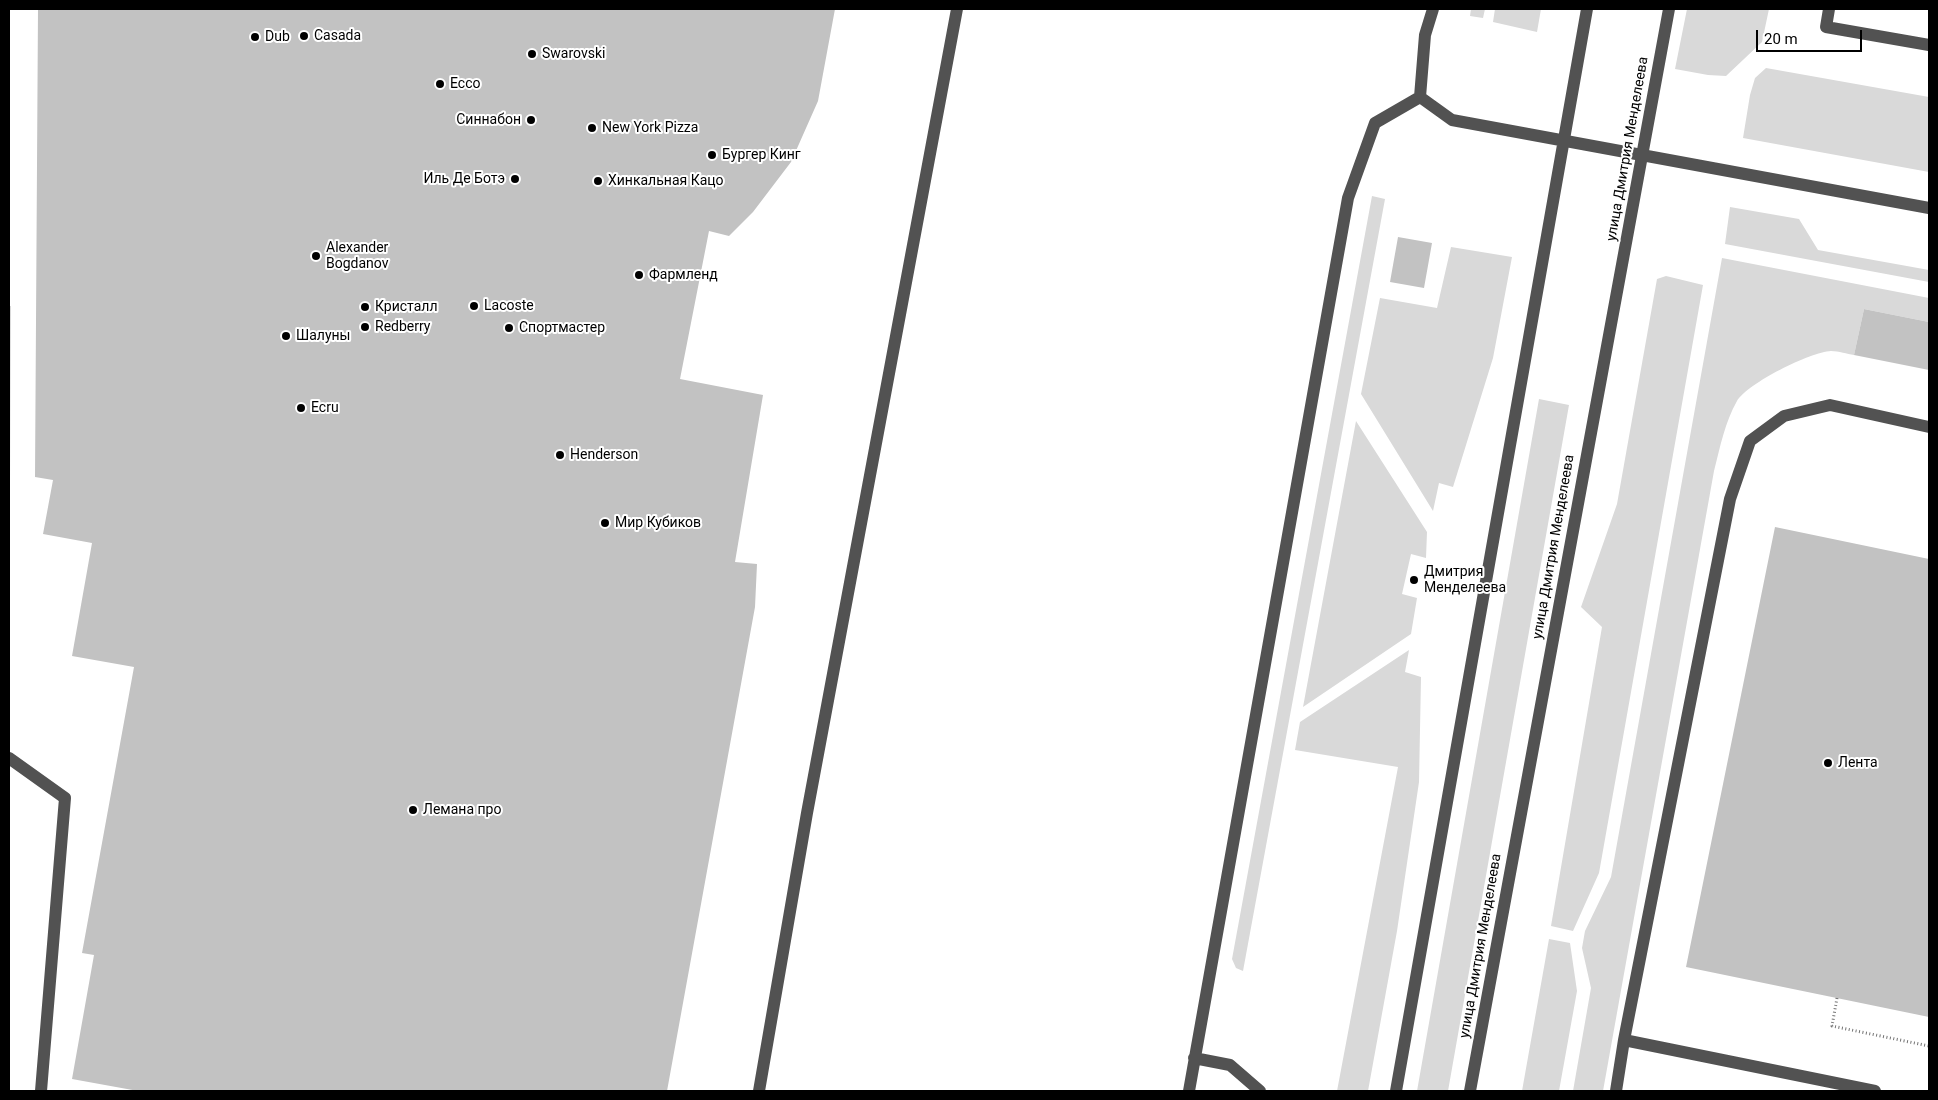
<!DOCTYPE html>
<meta charset="utf-8">
<style>
body{margin:0}
#map{position:relative;width:1938px;height:1100px;overflow:hidden;background:#fff;font-family:Roboto,sans-serif}
canvas{display:block}
.frame{position:absolute;inset:0;border:10px solid #000;pointer-events:none}
.scale{position:absolute;left:1756px;top:30px;width:106px;height:22px;box-sizing:border-box;border:2px solid #000;border-top:0;padding-left:6px;font-size:15px;line-height:18px;white-space:nowrap;color:#000;-webkit-text-stroke:4px #fff;paint-order:stroke}
</style>
<div id="map">
<canvas width="1938" height="1100"></canvas>
<div class="frame"></div>
<div class="scale">20 m</div>
</div>
<script>
const g = document.querySelector('canvas').getContext('2d');
g.lineJoin = 'round';
function paint(path, color) { g.fillStyle = color; g.fill(path, 'evenodd'); }
function strokePath(path, color, width, dash) { g.strokeStyle = color; g.lineWidth = width; g.lineCap = dash ? 'butt' : 'round'; g.setLineDash(dash || []); g.stroke(path); }
function write(font, color, halo, rows, align = 'center') {
  g.font = font + ' Roboto,sans-serif'; g.lineWidth = 4; g.setLineDash([]); g.textBaseline = 'middle'; g.strokeStyle = halo; g.fillStyle = color; for (const [text, x, y, turn = 0] of rows) {
    g.save(); g.translate(x, y); g.rotate((+turn || 0) * Math.PI / 180); g.textAlign = isNaN(turn) ? turn : align; if (halo) g.strokeText(text, 0, 0); g.fillText(text, 0, 0); g.restore();
  }
}
const green = new Path2D(`
 M1471,9H1485L1483,18L1470,16Z
 M1495,9H1541L1537,32L1493,22Z
 M1687,9H1769L1762,42L1726,76L1708,75L1675,69Z
 M1766,68L1929,97V172L1743,138L1750,95L1755,78Z
 M1372,196L1385,199L1243,971L1236,968L1232,959Z
 M1730,207L1799,219L1818,250L1929,270V282L1725,244Z
 M1451,247L1512,257L1493,358L1453,487L1439,483L1433,511L1361,394L1380,298L1437,308Z
 M1722,258L1929,298V322L1864,309L1854,355C1847,354 1839,351 1831,351C1810,352 1748,383 1737,401C1725,422 1720,447 1714,471L1603,1091H1573L1591,988L1582,948L1585,931L1611,877Z
 M1666,276L1703,285L1599,873L1573,931L1551,926L1602,627L1581,607L1617,504L1657,279Z
 M9,306H11L9,662Z
 M1539,399L1569,405L1448,1091H1417Z
 M1356,421L1427,532L1426,558L1411,554L1402,594L1417,598L1411,634L1303,707Z
 M1409,650L1405,672L1421,677L1419,782L1397,931L1368,1091H1337L1398,767L1295,750L1300,722Z
 M1549,939L1570,943L1577,991L1559,1091H1522Z`);
const building = new Path2D(`
 M38,9H835L818,101L791,162L753,212L729,236L709,231L680,379L763,395L735,562L757,564L755,607L667,1091H138L72,1079L94,955L82,953L134,667L72,656L92,543L43,534L53,480L35,477Z
 M1398,237L1432,243L1424,288L1390,282Z
 M1864,309L1929,322V370L1854,355Z
 M1775,527L1929,559V1017L1686,967Z`);
const path = new Path2D(`
 M1837,998L1832,1026L1929,1046`);
const minor = new Path2D(`
 M1829,9L1826,27L1929,45
 M1420,97L1452,120L1929,208
 M1420,97L1425,35L1433,9
 M9,758L65,798L41,1091
 M1624,1040L1875,1091
 M1194,1058L1230,1065L1260,1091
 M759,1091L807,813L957,9
 M1189,1091L1348,198L1375,123L1420,97
 M1396,1091L1587,9
 M1470,1091L1669,9
 M1616,1091L1624,1040L1730,499L1750,441L1784,416L1830,405L1929,427`);
const markers = [
 [304,36,5,"#000"],
 [255,37,5,"#000"],
 [532,54,5,"#000"],
 [440,84,5,"#000"],
 [531,120,5,"#000"],
 [592,128,5,"#000"],
 [712,155,5,"#000"],
 [515,179,5,"#000"],
 [598,181,5,"#000"],
 [316,256,5,"#000"],
 [639,275,5,"#000"],
 [474,306,5,"#000"],
 [365,307,5,"#000"],
 [365,327,5,"#000"],
 [509,328,5,"#000"],
 [286,336,5,"#000"],
 [301,408,5,"#000"],
 [560,455,5,"#000"],
 [605,523,5,"#000"],
 [1414,580,5,"#000"],
 [1828,763,5,"#000"],
 [413,810,5,"#000"]
];
const poiNames = [
 ["Casada",314,36],
 ["Dub",265,37],
 ["Swarovski",542,54],
 ["Ecco",450,84],
 ["Синнабон",521,120,"right"],
 ["New York Pizza",602,128],
 ["Бургер Кинг",722,155],
 ["Иль Де Ботэ",505,179,"right"],
 ["Хинкальная Кацо",608,181],
 ["Alexander",326,248],
 ["Bogdanov",326,264],
 ["Фармленд",649,275],
 ["Lacoste",484,306],
 ["Кристалл",375,307],
 ["Redberry",375,327],
 ["Спортмастер",519,328],
 ["Шалуны",296,336],
 ["Ecru",311,408],
 ["Henderson",570,455],
 ["Мир Кубиков",615,523],
 ["Дмитрия",1424,572],
 ["Менделеева",1424,588],
 ["Лента",1838,763],
 ["Лемана про",423,810]
];
const streetNames = [
 ["улица Дмитрия Менделеева",1628,149,-80],
 ["улица Дмитрия Менделеева",1554,547,-80],
 ["улица Дмитрия Менделеева",1481,946,-80]
];
paint(green, '#d9d9d9');
paint(building, '#c2c2c2');
strokePath(path, '#747474', 3, [1, 2.5]);
strokePath(minor, '#525252', 12);
for (const [x, y, r, color] of markers) { const dot = new Path2D(); dot.arc(x, y, r, 0, 2 * Math.PI); g.fillStyle = color; g.fill(dot); strokePath(dot, '#fff', 2); }
write('14px', '#000', '#fff', poiNames, 'left');
write('14px', '#000', '#fff', streetNames);
</script>
